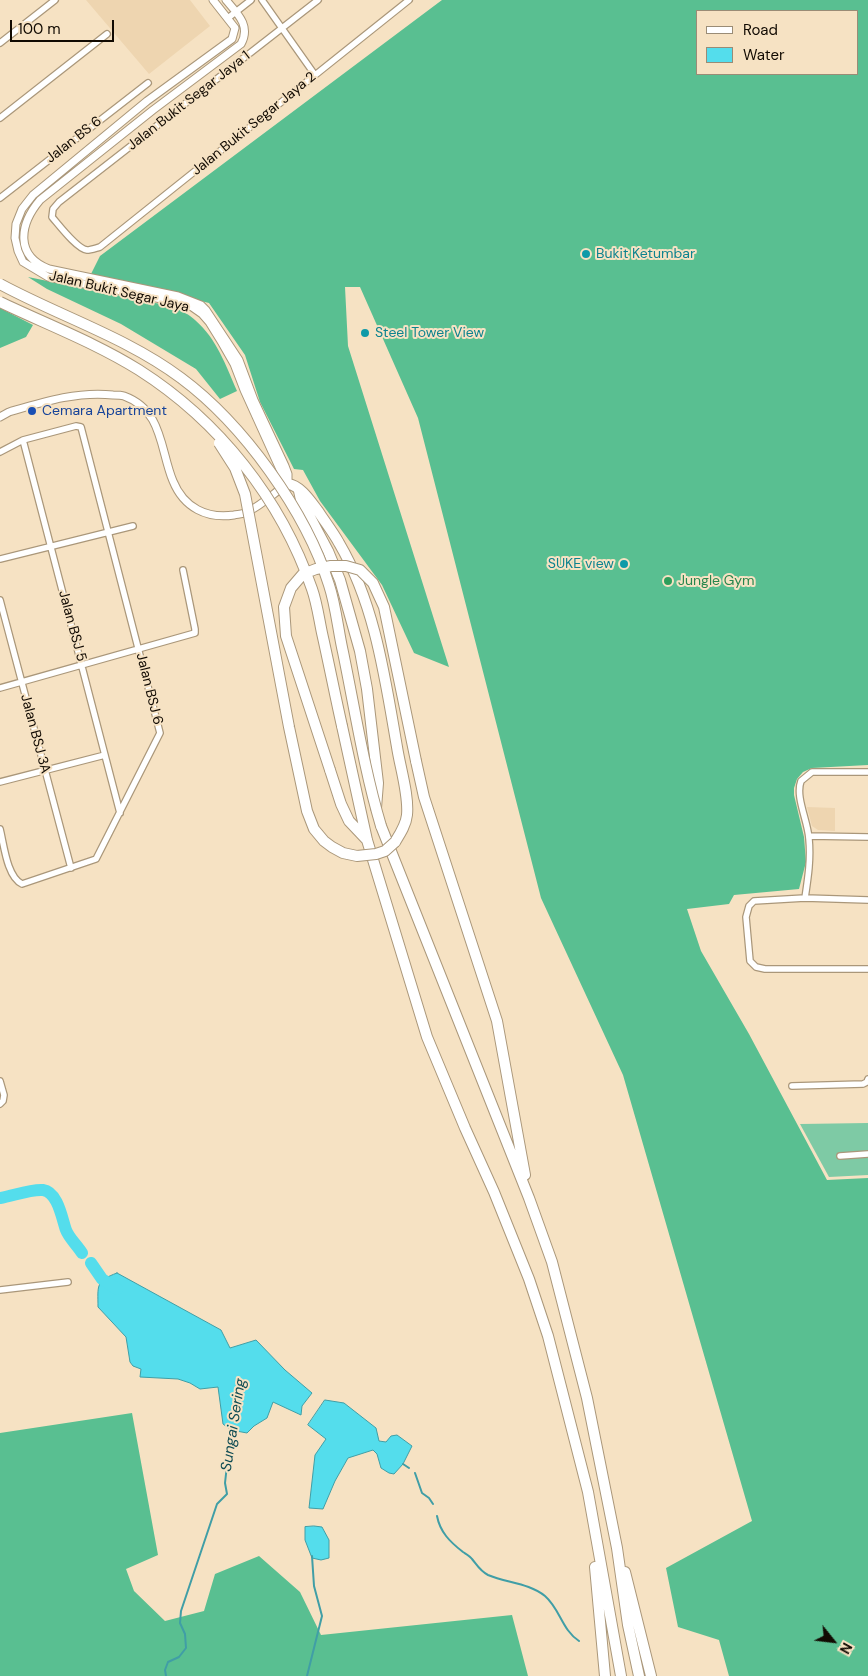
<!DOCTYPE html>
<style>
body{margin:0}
#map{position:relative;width:868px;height:1676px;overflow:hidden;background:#f6e2c3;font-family:"DM Sans",sans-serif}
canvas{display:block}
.legend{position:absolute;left:696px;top:10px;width:162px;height:65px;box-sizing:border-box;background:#f6e2c3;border:1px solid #9a8c76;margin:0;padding:6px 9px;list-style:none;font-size:15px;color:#110a02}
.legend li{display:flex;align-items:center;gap:10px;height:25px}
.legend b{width:25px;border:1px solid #9a8c76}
.north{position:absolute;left:808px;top:1616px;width:50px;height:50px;-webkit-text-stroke:4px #f6e2c3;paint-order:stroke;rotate:119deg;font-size:14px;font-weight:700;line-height:20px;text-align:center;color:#110a02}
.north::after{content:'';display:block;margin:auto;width:18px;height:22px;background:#110a02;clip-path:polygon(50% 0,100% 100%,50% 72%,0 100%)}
.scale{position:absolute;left:10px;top:20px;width:104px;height:22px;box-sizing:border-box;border:2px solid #110a02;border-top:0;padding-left:6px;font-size:15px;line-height:18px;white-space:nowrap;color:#110a02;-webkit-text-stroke:4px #f6e2c3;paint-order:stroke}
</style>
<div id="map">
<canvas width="868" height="1676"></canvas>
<ul class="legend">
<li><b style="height:6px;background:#fff"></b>Road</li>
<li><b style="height:14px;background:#54ddec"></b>Water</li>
</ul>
<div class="north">N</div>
<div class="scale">100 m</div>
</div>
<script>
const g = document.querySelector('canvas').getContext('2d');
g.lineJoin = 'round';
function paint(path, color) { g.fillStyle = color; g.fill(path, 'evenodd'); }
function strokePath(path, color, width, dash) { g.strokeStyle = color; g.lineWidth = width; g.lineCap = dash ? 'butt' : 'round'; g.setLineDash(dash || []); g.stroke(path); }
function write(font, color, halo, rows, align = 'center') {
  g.font = font + ' "DM Sans",sans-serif'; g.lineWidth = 4; g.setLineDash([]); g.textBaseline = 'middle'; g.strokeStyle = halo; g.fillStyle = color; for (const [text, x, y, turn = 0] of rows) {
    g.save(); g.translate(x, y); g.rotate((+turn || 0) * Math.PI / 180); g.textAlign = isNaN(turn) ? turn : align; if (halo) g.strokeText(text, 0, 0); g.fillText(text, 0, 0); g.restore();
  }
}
const built = new Path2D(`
 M86,0H190L210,26L149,74Z
 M807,807L835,808V831L818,830L812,826Z`);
const green = new Path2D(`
 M868,1123V1175L829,1177L800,1124Z`);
const forest = new Path2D(`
 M442,0H868V765L812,768L803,772L797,779L794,788V795L804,837L806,862L799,889L734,895L729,904L687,909L701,951L749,1034L827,1180L868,1178V1676H729L719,1640L678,1627L666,1568L752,1521L623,1075L541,898L418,418L360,287H345L348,346L449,667L414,653L382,585L320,501L303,470L294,469L260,402L245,355L209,303L91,274L100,256ZM697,11H857V74H697Z
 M28,277L175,307C182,311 190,315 195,320C217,339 226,366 237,391L220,399L196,369L121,324L47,289Z
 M0,308L33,325L26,337L0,348Z
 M132,1413L158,1555L126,1569L134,1591L165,1621L204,1611L215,1574L259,1556L300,1592L321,1635L512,1615L528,1676H0V1433Z`);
const water = new Path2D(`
 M117,1273L221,1330L230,1348L256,1340L285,1370L312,1393L302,1406L301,1415L273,1402L267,1418L254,1426L247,1433L231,1430L223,1424L218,1387L200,1389L190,1383L178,1379L140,1377L141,1369L133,1366L130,1362L126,1337L98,1307C98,1286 95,1281 117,1273Z
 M325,1400L344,1403L376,1428L379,1441L386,1442L391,1436L397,1435L412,1446L403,1464L394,1474L389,1473L381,1468L377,1454L373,1450L348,1458L335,1481L323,1509L309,1508L315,1455L326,1439L308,1425Z
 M314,1526L322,1527L329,1540V1558L321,1560L312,1558L305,1540V1527Z`);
const stream = new Path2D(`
 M403,1464L409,1468
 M415,1473L422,1493L429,1498L433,1504
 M437,1516C440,1532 450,1542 463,1552C466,1554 470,1556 472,1559C477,1565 480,1571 488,1575C507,1583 529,1583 545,1596C560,1609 562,1630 579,1641
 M166,1676L165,1670L168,1662L179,1657L186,1648L185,1634L180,1623L181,1611L217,1504L227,1494L225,1483L231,1429
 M307,1676L322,1616L314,1586L312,1556`);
const river = new Path2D(`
 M0,1198C13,1196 30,1189 43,1190C58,1192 62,1219 66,1230C69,1238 77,1245 82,1253
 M91,1263L102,1279L117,1289`);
const minor = new Path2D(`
 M262,0L315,75
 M318,0L59,202L53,209L52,217C59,225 77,249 87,250C91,250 96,248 100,247L409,0
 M228,18L251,0
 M0,43L55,0
 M0,118L107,34
 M0,198L148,83
 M23,440L120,813
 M0,452L23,440L76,426L81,427L160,733L96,859L22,884C7,877 4,845 0,829
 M0,559L133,526
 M0,600L71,868
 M0,688L195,633V629L183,570
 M0,782L105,755
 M809,836L868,837
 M805,898C808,878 811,859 809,839C808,821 795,797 801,781L812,772H868
 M868,900L805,898L754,901L749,906L746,917L750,961L756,967L765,969H868
 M0,1081L4,1095L3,1101L0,1104
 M792,1086L863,1084L867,1082L868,1079
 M840,1156L868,1154
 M0,1290L68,1282`);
const tertiary = new Path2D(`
 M213,0L235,28L232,39L147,101L33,195L22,209L16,224L15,238L18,251L23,262L48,277L177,302L192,307L202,314L209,322L222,343L234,364L244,390L283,476L288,484
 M226,0C238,14 251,26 241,44L153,110L40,200C19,225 15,256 49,269L178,296L201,305L206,310L239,360L254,400L285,466L288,474V484
 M0,417L9,412C43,402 77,391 113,395C117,395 121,395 124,396C163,410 160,450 173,481C184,508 207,519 234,515C239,514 245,514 249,511C261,505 272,495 283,487`);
const motorway = new Path2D(`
 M288,484C300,485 311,502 318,511C325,522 333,532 339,543C375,604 385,678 397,747C400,767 409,795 407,815C406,825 400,834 395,842
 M299,491L301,500L328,551L340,580L360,651L367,689L378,783L376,808
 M342,726L367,840L427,1037L465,1128L494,1192L529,1279L548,1336L588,1492L621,1676
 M416,761L424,797L497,1021L525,1175
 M330,770L341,804L349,821L367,840
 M381,826L529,1198L552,1262L587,1398L617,1548L628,1625L639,1676
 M595,1567L605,1676
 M625,1572L651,1676`);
const motorwayBridge = new Path2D(`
 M0,284C59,316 126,337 181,378C243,424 306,511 329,585C336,606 338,630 343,652C355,710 364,769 381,826
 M0,302C46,324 96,343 139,370C219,421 281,499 312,589C317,603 319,619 322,633C329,664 335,695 342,726
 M219,443L235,468L245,494L289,727L307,811L314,829L324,841L332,847L343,853L357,856L376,854L385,851L395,842
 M330,770L286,636L284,607L291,588L303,574L316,569L331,566H346L360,570L373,583L384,607L416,761`);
const markers = [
 [586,254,5,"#0f9aa8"],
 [365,333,5,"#0f9aa8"],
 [32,411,5,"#1a4fb4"],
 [624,564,5,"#0f9aa8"],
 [668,581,5,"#2e9e5b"]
];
const streetNames = [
 ["Jalan Bukit Segar Jaya 1",189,101,-38],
 ["Jalan Bukit Segar Jaya 2",254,124,-39],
 ["Jalan BS 6",74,140,-38],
 ["Jalan Bukit Segar Jaya",119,292,13],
 ["Jalan BSJ 5",72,626,75],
 ["Jalan BSJ 6",149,689,76],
 ["Jalan BSJ 3A",35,734,75]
];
const cultureNames = [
 ["Bukit Ketumbar",596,254],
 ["Steel Tower View",375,333],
 ["SUKE view",614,564,"right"]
];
const transitNames = [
 ["Cemara Apartment",42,411]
];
const leisureNames = [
 ["Jungle Gym",678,581]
];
const waterNames = [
 ["Sungai Sering",234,1425,-81]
];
paint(built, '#eed5b0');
paint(green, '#7ecaa5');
paint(forest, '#59bf91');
paint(water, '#54ddec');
strokePath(water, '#409ea6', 1);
strokePath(stream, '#409ea6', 2);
strokePath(river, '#54ddec', 12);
strokePath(minor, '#aa977a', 8);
strokePath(tertiary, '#aa977a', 9);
strokePath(motorway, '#aa977a', 12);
strokePath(minor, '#fff', 5.5);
strokePath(tertiary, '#fff', 7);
strokePath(motorway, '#fff', 10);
strokePath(motorwayBridge, '#aa977a', 12, []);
strokePath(motorwayBridge, '#fff', 10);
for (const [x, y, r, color] of markers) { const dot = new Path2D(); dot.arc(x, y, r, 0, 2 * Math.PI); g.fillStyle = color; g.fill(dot); strokePath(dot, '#f6e2c3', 2); }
write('14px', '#110a02', '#f6e2c3', streetNames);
write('14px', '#0d838f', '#f6e2c3', cultureNames, 'left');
write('14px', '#164399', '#f6e2c3', transitNames, 'left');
write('14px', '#27864d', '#f6e2c3', leisureNames, 'left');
write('italic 15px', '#104c53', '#f6e2c3', waterNames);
</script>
